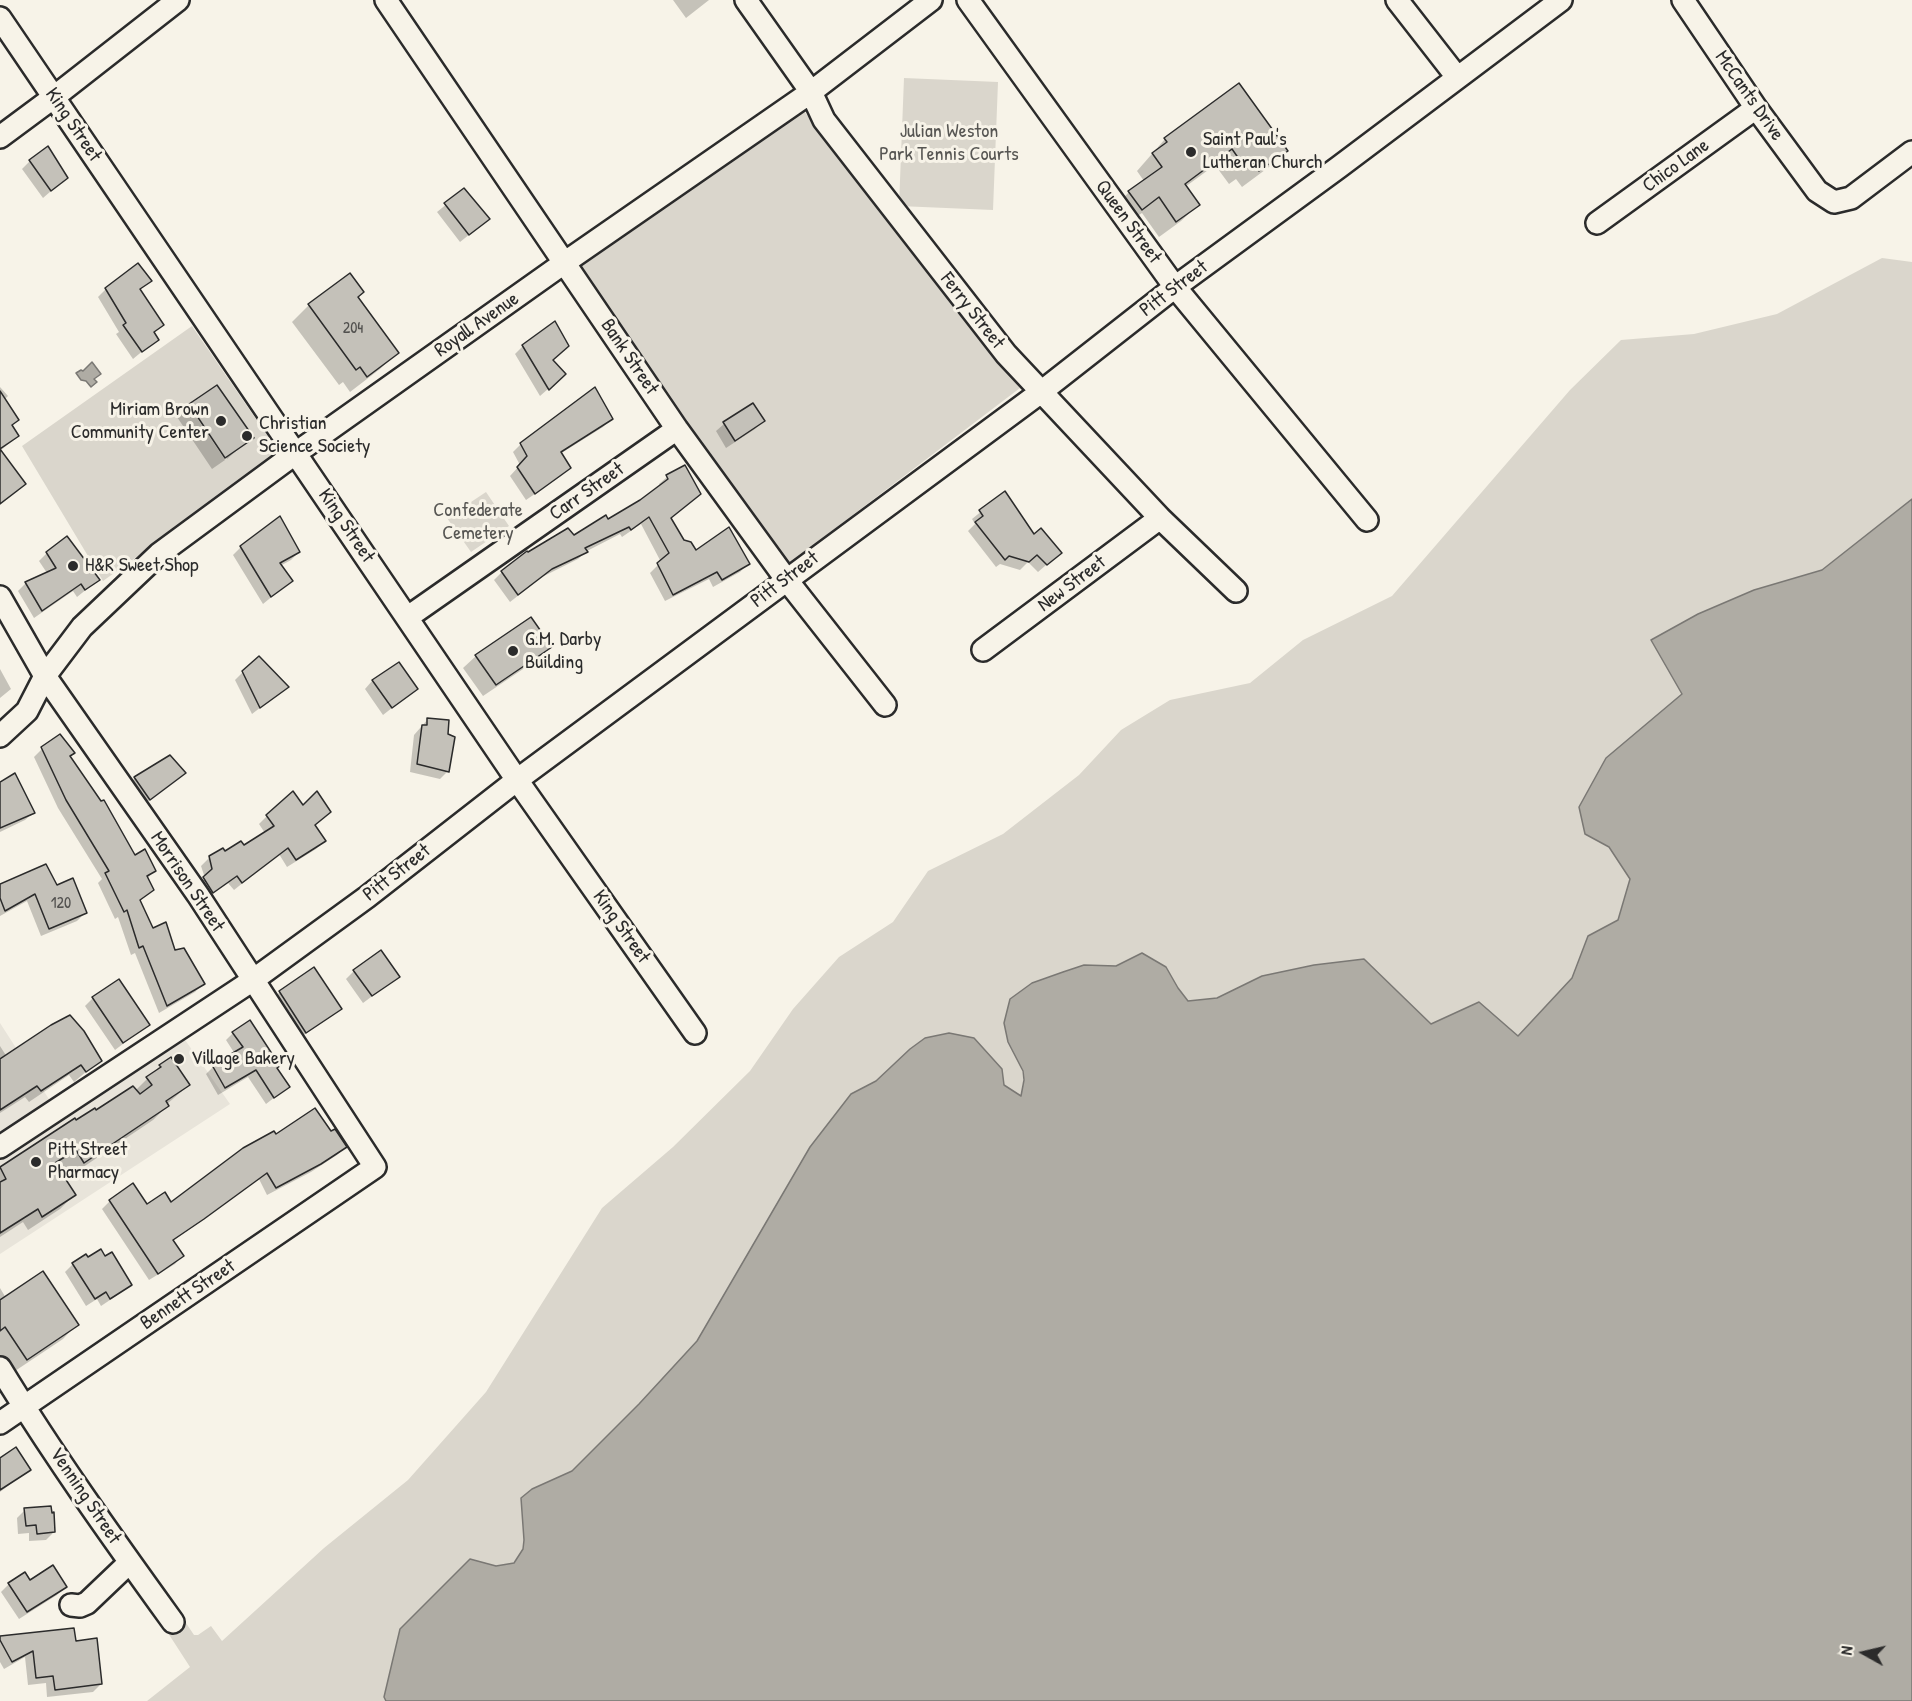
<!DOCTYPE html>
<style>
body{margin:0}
#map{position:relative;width:1912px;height:1701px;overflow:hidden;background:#f7f3e8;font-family:"Patrick Hand",sans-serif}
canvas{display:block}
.north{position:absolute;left:1834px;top:1623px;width:60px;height:60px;-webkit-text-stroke:4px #f7f3e8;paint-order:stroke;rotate:278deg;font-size:16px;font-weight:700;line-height:24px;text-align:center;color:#2b2b2b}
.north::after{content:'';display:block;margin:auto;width:21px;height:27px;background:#2b2b2b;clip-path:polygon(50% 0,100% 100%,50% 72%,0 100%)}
</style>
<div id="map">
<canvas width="1912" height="1701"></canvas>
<div class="north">N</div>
</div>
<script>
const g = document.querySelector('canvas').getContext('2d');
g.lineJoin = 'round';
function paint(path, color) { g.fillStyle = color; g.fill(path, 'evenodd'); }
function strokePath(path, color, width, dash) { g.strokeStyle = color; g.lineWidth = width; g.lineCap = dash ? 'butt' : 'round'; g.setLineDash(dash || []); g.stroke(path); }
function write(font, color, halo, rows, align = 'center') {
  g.font = font + ' "Patrick Hand",sans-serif'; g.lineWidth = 6; g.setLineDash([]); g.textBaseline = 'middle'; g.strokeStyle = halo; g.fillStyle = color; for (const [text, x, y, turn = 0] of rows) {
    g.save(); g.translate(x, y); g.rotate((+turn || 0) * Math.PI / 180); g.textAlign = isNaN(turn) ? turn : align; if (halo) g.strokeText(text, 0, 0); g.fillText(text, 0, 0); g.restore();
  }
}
const built = new Path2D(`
 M0,1023L54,1107L176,1027L230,1104L0,1254Z`);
const green = new Path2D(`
 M904,78L998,82L993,210L899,206Z
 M804,111L1020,388L787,565L579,267Z
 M1882,258L1912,262V499L1822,570L1754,590L1698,614L1651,640L1682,694L1606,758L1585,834L1609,847L1630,879L1618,921L1588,936L1572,978L1518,1036L1479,1002L1431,1024L1363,959L1262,976L1217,998L1187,1001L1178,988L1166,967L1142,953L1116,966L1084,965L1032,983L1008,1042C1020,1065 1027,1070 1021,1097L1004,1085L1002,1069L910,1049L876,1081L851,1094L810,1147L697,1341L639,1404L572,1471L532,1489L521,1498L524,1540L523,1549L513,1564L496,1566L470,1560L400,1629L384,1697L386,1701H147L190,1667L168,1633L184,1620L194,1635H198L211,1626L222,1641L324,1548L408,1480L486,1392L602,1208L673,1147L750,1071L793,1009L839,957L893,922L928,871L1003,834L1079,775L1121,730L1170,700L1250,683L1303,640L1392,596L1570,390L1621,340L1694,334L1777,314Z
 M192,326L280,454L103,581L22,446Z
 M486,492L509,526L471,552L447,518Z`);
const water = new Path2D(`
 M92,362L101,374L94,379L97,382L91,387L86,381L81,380L76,373L81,370L83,371Z
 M1912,499V1701H386L384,1697L400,1629L470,1559L496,1566L514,1563L523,1549L524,1540L521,1498L532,1489L572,1471L639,1404L697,1341L810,1147L851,1094L876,1081L910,1049L925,1038L949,1033L974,1038L1002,1069L1004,1085L1021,1096L1024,1080L1023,1071L1008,1042L1004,1023L1010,999L1032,983L1063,972L1084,965L1116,966L1142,953L1166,967L1178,988L1188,1001L1217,998L1262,976L1314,965L1364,959L1431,1024L1479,1002L1518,1036L1572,978L1588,936L1618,920L1630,879L1609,847L1585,834L1579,807L1606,758L1682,694L1651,640L1698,614L1754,590L1822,570Z`);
const shadow = new Path2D(`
 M673,0H709L686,18Z
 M1165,139L1286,150L1269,167L1242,187L1236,179L1229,184L1215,165L1185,187L1198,205L1181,221L1159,237L1142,213L1124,225L1113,209L1129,192L1144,181L1137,171Z
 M30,161L58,185L43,198L22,169Z
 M464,190L480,226L460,242L437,212Z
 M349,275L356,297L397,353L380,369L350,392L343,382L339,385L292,322L309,305Z
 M150,281L139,291L162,325L153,334L157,339L133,359L116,334L119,332L98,297L106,289Z
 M523,346L552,360L556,382L540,396L515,354Z
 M0,387L8,396L4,400L17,420L11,426L18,436L0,451Z
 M217,387L252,437L227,459L192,405H189Z
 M752,405L763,421L755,429L726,448L716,431L724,424Z
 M189,406L225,460L212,469L177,417Z
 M611,419L603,427L560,454L569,468L561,476L526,500L510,476L520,465L513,452L521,444Z
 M685,467L670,519L683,541L696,552L748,564L740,572L713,587L709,579L665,601L650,573L661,562L641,524L622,537L620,534L587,551L578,559L542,577L510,602L494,580L502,572L608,521L641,501L660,486L659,484L667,477Z
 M1004,493L1033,537L1060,553L1038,572L1028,562L1020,570L1000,564L996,567L968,531L975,524L972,519Z
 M241,547L299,552L291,560L280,566L291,581L263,604L233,555Z
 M47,553L98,580L77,597L73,591L34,618L18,591L26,583L47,573L39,561Z
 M531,619L550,647L538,659L483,696L463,668L476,656Z
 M398,664L416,689L383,715L365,689L372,681Z
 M0,669L11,689L0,698Z
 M243,672L287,687L252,714L235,680Z
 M428,719L448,771L440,779L410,772L414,735Z
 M42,749L69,757L134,857L154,871L147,879L152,890L139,902L153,930L203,984L195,992L159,1013L135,953L131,955L118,917L115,919L98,883L102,879L58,808L34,757Z
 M184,773L142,806L127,786L135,778Z
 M0,784L33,813L25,820L0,832Z
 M267,816L314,826L324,841L316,849L287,867L279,854L234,890L228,883L204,900L196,887L205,878L201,866L210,857L244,847L265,833L259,824Z
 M0,886L56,887L85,913L77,921L41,936L27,901L0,916Z
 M354,971L398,977L363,1003L346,979Z
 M280,992L340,1008L332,1016L298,1039L272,1000Z
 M93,998L148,1025L115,1050L85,1006Z
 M233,1033L276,1068L288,1087L266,1104L248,1077L218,1095L206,1074L213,1067L235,1054L226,1040Z
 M0,1046L7,1057L100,1060L74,1082L69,1075L29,1102L25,1097L0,1113Z
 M160,1066L189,1085L167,1104V1106L153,1120L70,1176L61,1163L56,1166L74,1195L60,1209L28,1230L23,1222L0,1237V1168L75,1120L76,1122L96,1112L135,1091Z
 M275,1136L345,1147L337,1155L311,1172L267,1195L259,1179L173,1241L182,1256L175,1264L149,1280L102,1209L110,1201L146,1206L171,1204Z
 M88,1259L130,1284L122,1292L101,1306L97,1299L86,1306L65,1272L73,1264Z
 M0,1288L6,1298L77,1324L63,1339L12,1373L0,1355Z
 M0,1460L29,1470L0,1492Z
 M25,1510L54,1532L46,1540L29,1541V1533L18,1534L17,1518Z
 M9,1584L65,1587L57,1595L19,1619L1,1592Z
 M0,1638L74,1643L101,1684L93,1692L47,1697L46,1683L28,1685L25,1657L4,1669L0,1662Z`);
const building = new Path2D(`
 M1239,83L1288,151L1259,171L1254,163L1246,169L1232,149L1185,184L1200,205L1176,222L1159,197L1142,210L1128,191L1162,167L1152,153L1167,142L1164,138Z
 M48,146L68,178L51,191L29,160Z
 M464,188L490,219L469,235L444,203Z
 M138,263L152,281L140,289L164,325L154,332L159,340L142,352L123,325L126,323L105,288Z
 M350,273L364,292L358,297L399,353L367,377L360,367L356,370L308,304Z
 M555,321L569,346L553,360L566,374L549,390L522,345Z
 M217,385L254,438L225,458L189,404Z
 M595,387L613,419L561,452L571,468L535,494L517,467L527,456L520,443Z
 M0,391L19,420L12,425L19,436L0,449L26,484L0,504Z
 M753,403L765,421L735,441L723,422Z
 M685,465L701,494L671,518L684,540L691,542L696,550L729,527L750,564L722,580L717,572L673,595L657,563L669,553L649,517L631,530L629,527L585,548L588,552L552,569L518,595L501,571L527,551L528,552L568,528L574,535L606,515L608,519L640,500L668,479L666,475Z
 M1005,491L1034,534L1041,528L1062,553L1047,565L1037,555L1029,562L1009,556L1005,560L975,522L983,516L979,510Z
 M280,516L300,552L280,563L293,581L271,597L240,546Z
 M67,536L100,580L85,590L81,584L42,611L25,582L56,568L46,552Z
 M531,617L552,647L496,685L475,655Z
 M259,656L289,687L260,708L242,671Z
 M399,662L418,689L392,708L372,680Z
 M427,718L449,720L448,734L455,737L449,772L417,764L422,725H427Z
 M60,734L75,753L70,756L101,801L104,800L135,855L145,849L156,871L147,876L154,890L140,900L153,928L166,922L175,950L184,948L205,984L167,1006L143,946L139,948L127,910L124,912L105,873L109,871L66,800L41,747Z
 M170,755L186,773L150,800L134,777Z
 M15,773L35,813L0,828V782Z
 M293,791L303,805L317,791L331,812L315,825L326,841L296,860L288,848L242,883L237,876L213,893L203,877L212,869L209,856L223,848L225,851L241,841L244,845L274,826L266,815Z
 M46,864L57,885L73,878L87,913L49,929L35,894L5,911L0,898V884Z
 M381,950L400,977L372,996L353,970Z
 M314,967L342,1009L306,1033L279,991Z
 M119,979L150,1025L123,1043L92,997Z
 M70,1015L84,1031L102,1061L86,1072L81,1065L41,1091L37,1086L0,1110V1059L51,1025Z
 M250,1020L280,1066L277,1068L290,1087L274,1098L256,1070L225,1088L212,1065L243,1047L232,1032Z
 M171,1057L190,1085L166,1101L169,1106L84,1163L76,1150L55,1163L76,1195L42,1217L38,1209L0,1233V1182L6,1179L0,1167L75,1118L76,1120L95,1108L96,1110L133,1086L140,1094L152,1085L146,1077L161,1067L159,1065Z
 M315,1108L331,1131L335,1129L347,1147L321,1164L276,1188L267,1173L204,1219L173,1240L184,1256L158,1274L109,1200L133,1183L147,1204L165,1192L171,1202L243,1148L274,1131L276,1134Z
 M101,1249L105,1256L112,1252L132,1285L110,1299L106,1292L95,1299L72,1263L86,1254L88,1257Z
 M43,1271L79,1325L27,1360L5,1327L0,1331V1300Z
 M16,1447L31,1470L0,1490V1458Z
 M51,1506L52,1513L54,1512L55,1532L37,1534L36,1525L26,1526L24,1508Z
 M53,1565L67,1587L27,1612L8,1583L25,1572L30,1580Z
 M74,1628L76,1641L97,1638L102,1684L55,1690L53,1676L36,1678L33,1651L12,1662L0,1640V1636Z`);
const minor = new Path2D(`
 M386,0L677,429L786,579L885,705
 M746,0L811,92L824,120L1006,354L1160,518L1236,591
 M968,0L1175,287L1367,520
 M1397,0L1457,77
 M1683,0L1756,108L1817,191L1834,202L1851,198L1912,152
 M0,18L517,780L695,1033
 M0,137L54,97L178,0
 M1597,223L1756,108
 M0,597L45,676L198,895L375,1167L0,1423
 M408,617L677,429
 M983,650L1160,518
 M0,736L27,711L45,676L82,627L159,554L296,453L564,263L811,92L931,0
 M0,1147L253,980L367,897L517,780L1041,392L1175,287L1339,167L1561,0
 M0,1368C53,1455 113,1539 173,1622
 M71,1605L80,1606L87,1603L130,1562`);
const markers = [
 [1191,152,6,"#2b2b2b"],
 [221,421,6,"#2b2b2b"],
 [247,436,6,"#2b2b2b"],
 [73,566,6,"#2b2b2b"],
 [513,651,6,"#2b2b2b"],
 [179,1059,6,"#2b2b2b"],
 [36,1162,6,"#2b2b2b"]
];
const numberNames = [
 ["204",353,329],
 ["120",61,904]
];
const streetNames = [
 ["McCants Drive",1749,96,55],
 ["King Street",73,125,56],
 ["Chico Lane",1676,166,-36],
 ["Queen Street",1128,222,54],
 ["Pitt Street",1174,289,-37],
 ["Ferry Street",972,311,52],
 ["Royall Avenue",477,325,-35],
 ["Bank Street",629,357,56],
 ["Carr Street",587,492,-35],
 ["King Street",346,526,56],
 ["Pitt Street",785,580,-37],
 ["New Street",1072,584,-37],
 ["Pitt Street",397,873,-38],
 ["Morrison Street",187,882,56],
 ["King Street",621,927,55],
 ["Bennett Street",188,1295,-34],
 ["Venning Street",85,1496,56]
];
const parkNames = [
 ["Julian Weston",949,132],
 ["Park Tennis Courts",949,155],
 ["Confederate",478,511],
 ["Cemetery",478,534]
];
const poiNames = [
 ["Saint Paul's",1203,140],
 ["Lutheran Church",1203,163],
 ["Miriam Brown",209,410,"right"],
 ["Community Center",209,433,"right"],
 ["Christian",259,424],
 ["Science Society",259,447],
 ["H&R Sweet Shop",85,566],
 ["G.M. Darby",525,640],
 ["Building",525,663],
 ["Village Bakery",191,1059],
 ["Pitt Street",48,1150],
 ["Pharmacy",48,1173]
];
paint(built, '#e8e4da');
paint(green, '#dad6cc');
paint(water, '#afaca4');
strokePath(water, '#7a7874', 1.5);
paint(shadow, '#0003');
paint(building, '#c4c1b9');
strokePath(building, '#2b2b2b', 1.5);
strokePath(minor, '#2b2b2b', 26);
strokePath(minor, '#f7f3e8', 21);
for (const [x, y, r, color] of markers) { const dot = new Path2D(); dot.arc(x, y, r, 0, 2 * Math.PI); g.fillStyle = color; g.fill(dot); strokePath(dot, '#f7f3e8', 2); }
write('16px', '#51504e', null, numberNames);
write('20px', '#2b2b2b', '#f7f3e8', streetNames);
write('20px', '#575653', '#f7f3e8', parkNames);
write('20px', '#2b2b2b', '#f7f3e8', poiNames, 'left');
</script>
